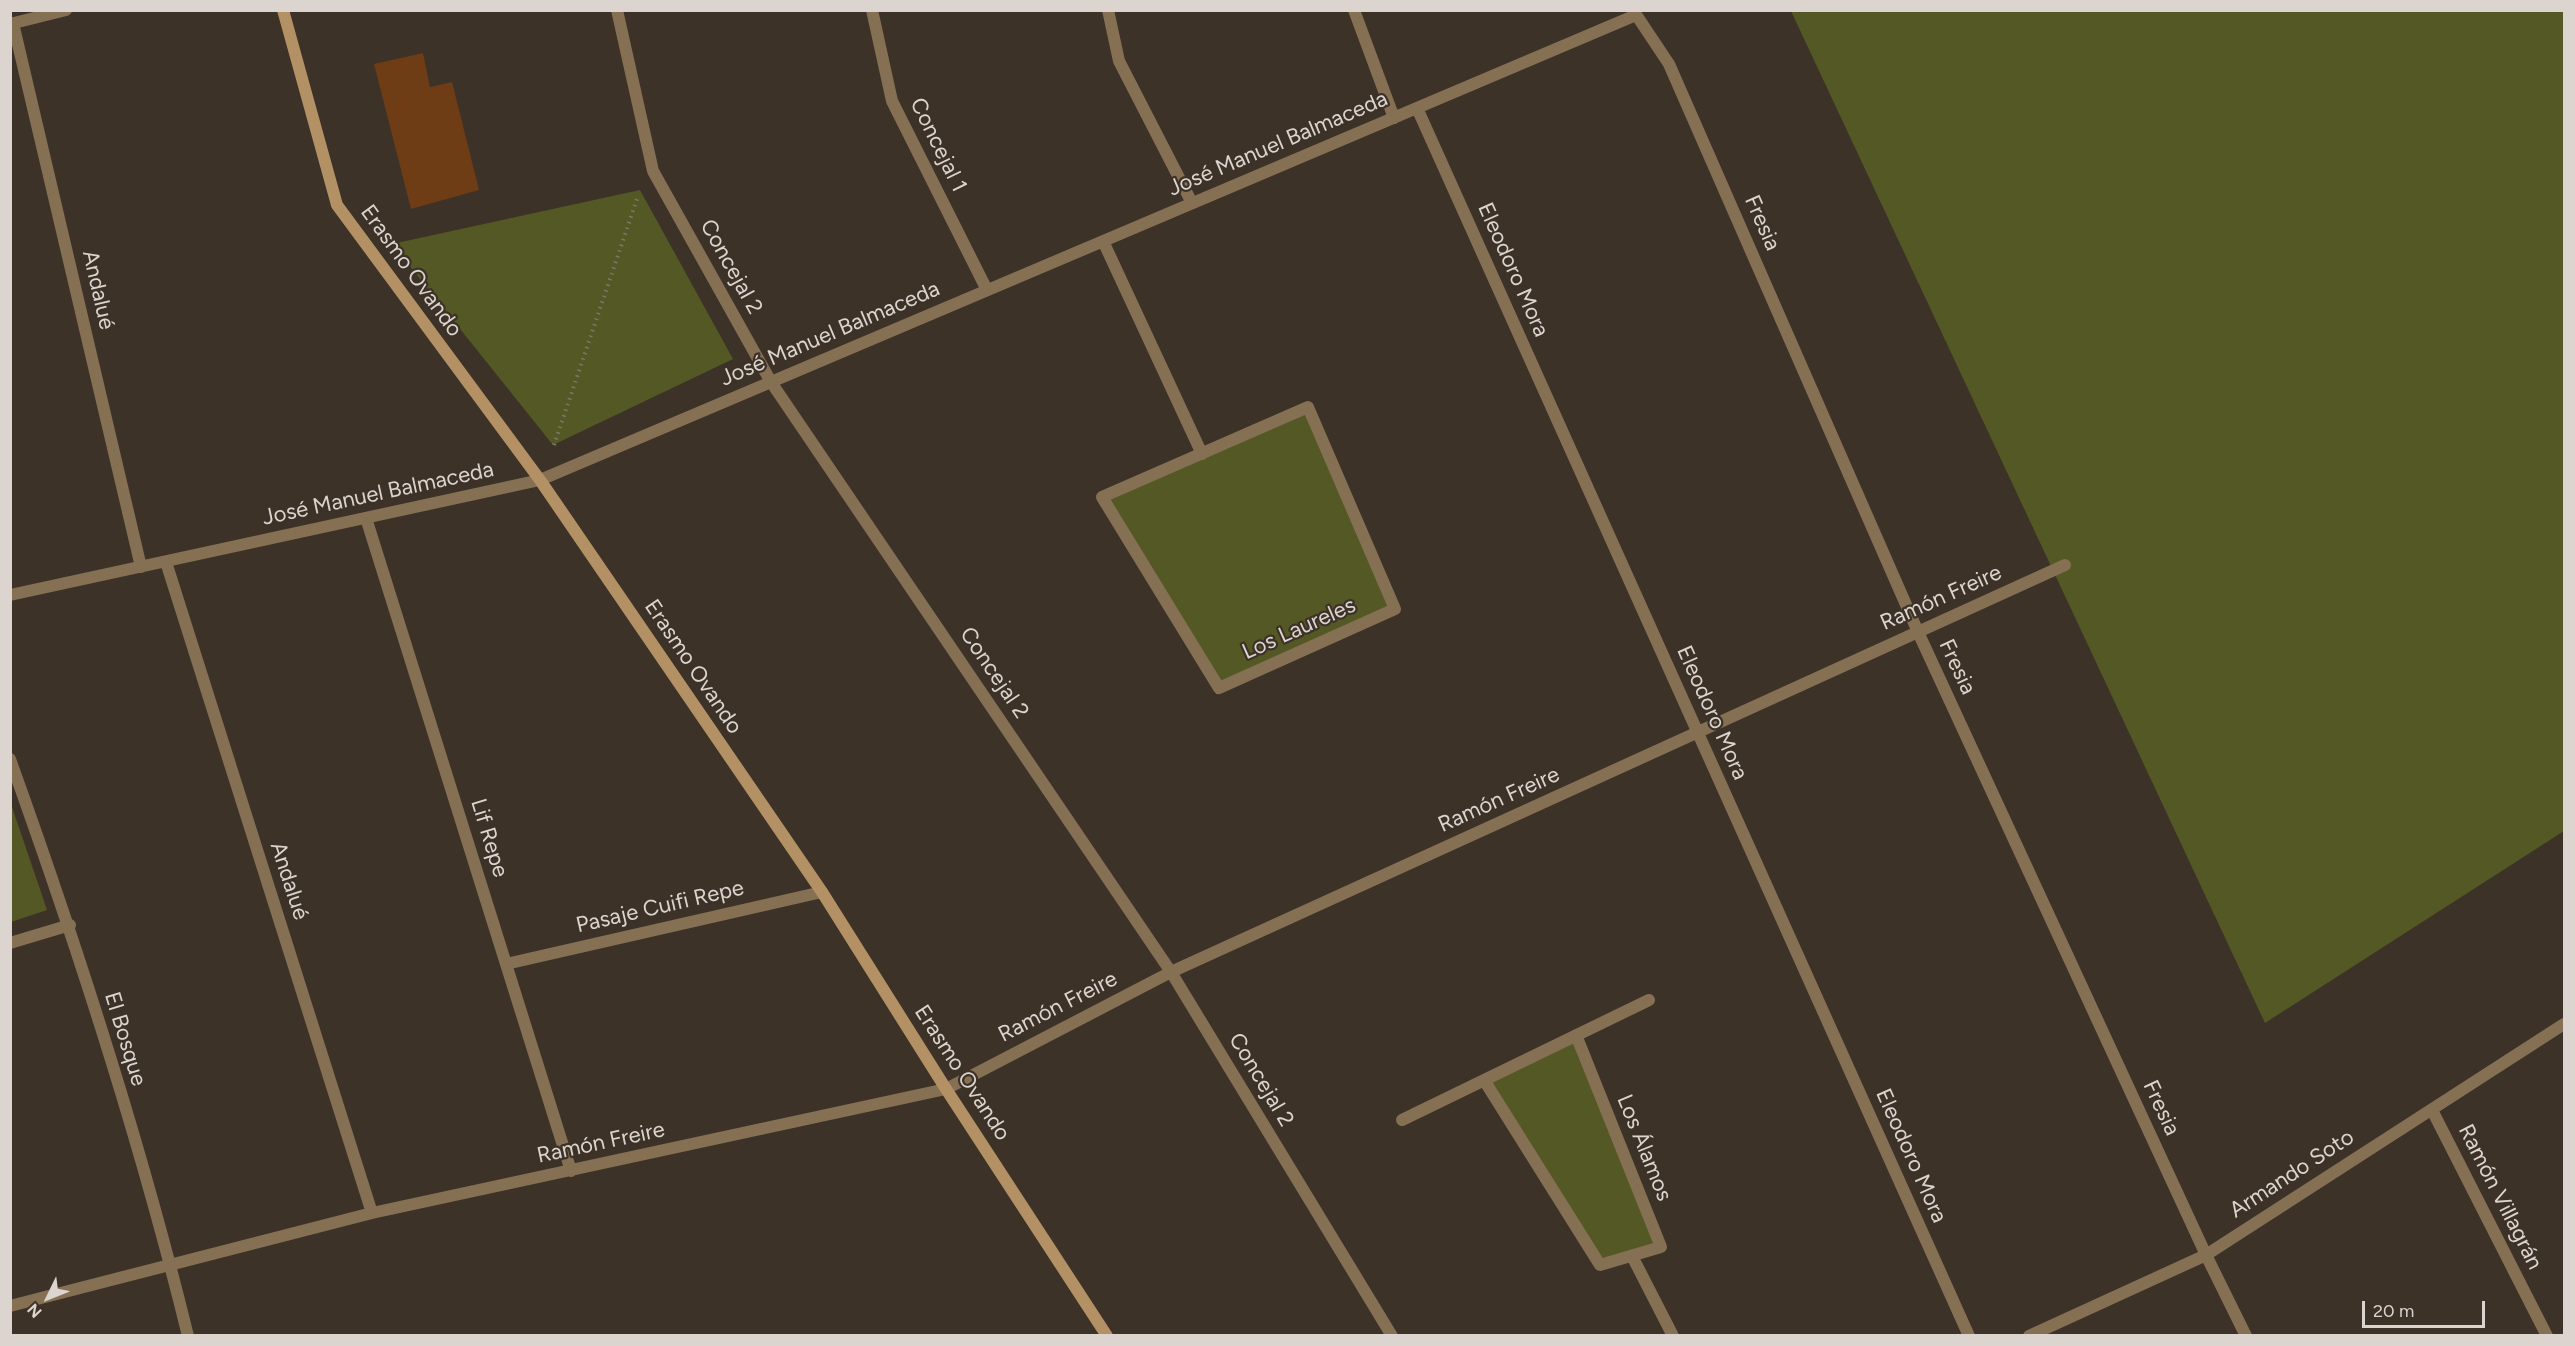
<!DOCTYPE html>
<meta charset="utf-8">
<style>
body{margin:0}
#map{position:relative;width:2575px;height:1346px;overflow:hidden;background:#3d3228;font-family:Figtree,sans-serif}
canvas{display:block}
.frame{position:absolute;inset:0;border:12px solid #dcd5cf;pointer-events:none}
.north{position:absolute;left:18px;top:1268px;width:60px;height:60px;-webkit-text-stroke:4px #3d3228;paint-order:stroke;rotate:227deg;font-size:16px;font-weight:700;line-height:24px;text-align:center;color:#dcd5cf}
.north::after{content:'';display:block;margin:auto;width:21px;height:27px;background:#dcd5cf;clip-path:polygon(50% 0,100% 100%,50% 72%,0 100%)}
.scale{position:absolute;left:2362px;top:1301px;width:123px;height:27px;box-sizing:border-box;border:3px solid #dcd5cf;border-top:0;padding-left:8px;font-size:18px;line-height:21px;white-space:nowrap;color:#dcd5cf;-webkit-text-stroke:4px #3d3228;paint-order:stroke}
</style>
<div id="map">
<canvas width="2575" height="1346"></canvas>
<div class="frame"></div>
<div class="north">N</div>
<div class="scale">20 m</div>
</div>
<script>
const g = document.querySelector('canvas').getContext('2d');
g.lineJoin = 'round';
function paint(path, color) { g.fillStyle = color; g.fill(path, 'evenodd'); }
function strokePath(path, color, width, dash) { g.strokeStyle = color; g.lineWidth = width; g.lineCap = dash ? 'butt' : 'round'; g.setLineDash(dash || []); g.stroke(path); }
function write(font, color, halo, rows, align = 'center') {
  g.font = font + ' Figtree,sans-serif'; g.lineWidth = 4.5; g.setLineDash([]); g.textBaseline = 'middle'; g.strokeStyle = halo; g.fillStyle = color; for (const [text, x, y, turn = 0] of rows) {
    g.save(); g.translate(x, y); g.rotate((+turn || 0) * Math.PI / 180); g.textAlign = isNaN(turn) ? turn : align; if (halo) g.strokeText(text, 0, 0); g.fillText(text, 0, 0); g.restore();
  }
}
const green = new Path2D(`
 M1791,11H2564V831L2265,1023Z
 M640,190L733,359L553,445L392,244Z
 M1307,410L1392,608L1221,684L1105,498Z
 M11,804L47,910L11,922H10Z
 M1575,1037L1659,1246L1600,1264L1485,1081Z`);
const building = new Path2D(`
 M423,53L430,87L452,82L479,190L411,209L374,64Z`);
const path = new Path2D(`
 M554,445L637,199`);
const street = new Path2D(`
 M617,10L653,171L771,382L1171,972L1392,1336
 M872,10L892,101L987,290
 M1108,10L1119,61L1192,203
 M1354,10L1394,118
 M1633,10L1669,64L1918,632L2206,1255L2246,1336
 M13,23L141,567
 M10,24L66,10
 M1417,108L1969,1336
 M1103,241L1202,454
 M1308,407L1395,609L1219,688L1102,497Z
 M366,518L571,1171
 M166,562L372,1213
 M10,595L540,480L1636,15
 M10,759C78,948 140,1140 188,1336
 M10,943L70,925
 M506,964L822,892
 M1484,1080L1600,1265L1661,1247L1576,1035
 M2432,1110L2547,1336
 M1402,1120L1649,1000
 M1632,1256L1673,1336
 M10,1306L372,1213L946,1089L1171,972L2065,565
 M2029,1336L2206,1255L2564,1024`);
const secondary = new Path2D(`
 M283,10L337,205L540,480L822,892L946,1089L1107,1336`);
const streetNames = [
 ["José Manuel Balmaceda",1278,144,-23],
 ["Concejal 1",938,145,64],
 ["Fresia",1762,223,66],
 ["Concejal 2",731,267,61],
 ["Eleodoro Mora",1513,270,66],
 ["Erasmo Ovando",411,271,54],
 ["Andalué",98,290,77],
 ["José Manuel Balmaceda",830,334,-23],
 ["José Manuel Balmaceda",378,494,-12],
 ["Ramón Freire",1941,598,-24],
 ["Los Laureles",1299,629,-24],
 ["Erasmo Ovando",693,667,56],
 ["Fresia",1957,667,65],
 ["Concejal 2",994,673,56],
 ["Eleodoro Mora",1712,713,66],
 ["Ramón Freire",1499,800,-24],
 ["Lif Repe",489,838,73],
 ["Andalué",289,881,72],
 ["Pasaje Cuifi Repe",660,907,-13],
 ["Ramón Freire",1058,1007,-27],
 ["El Bosque",125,1039,73],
 ["Erasmo Ovando",962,1073,57],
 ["Concejal 2",1261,1080,59],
 ["Fresia",2161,1108,65],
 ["Ramón Freire",601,1143,-12],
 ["Los Álamos",1644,1148,68],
 ["Eleodoro Mora",1911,1156,66],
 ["Armando Soto",2292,1174,-33],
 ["Ramón Villagrán",2500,1197,63]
];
paint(green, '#545824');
paint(building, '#6e3c15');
strokePath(path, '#7e756c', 4, [1.5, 4.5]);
strokePath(street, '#867054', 12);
strokePath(secondary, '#b49164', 12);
write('22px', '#dcd5cf', '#3d3228', streetNames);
</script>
